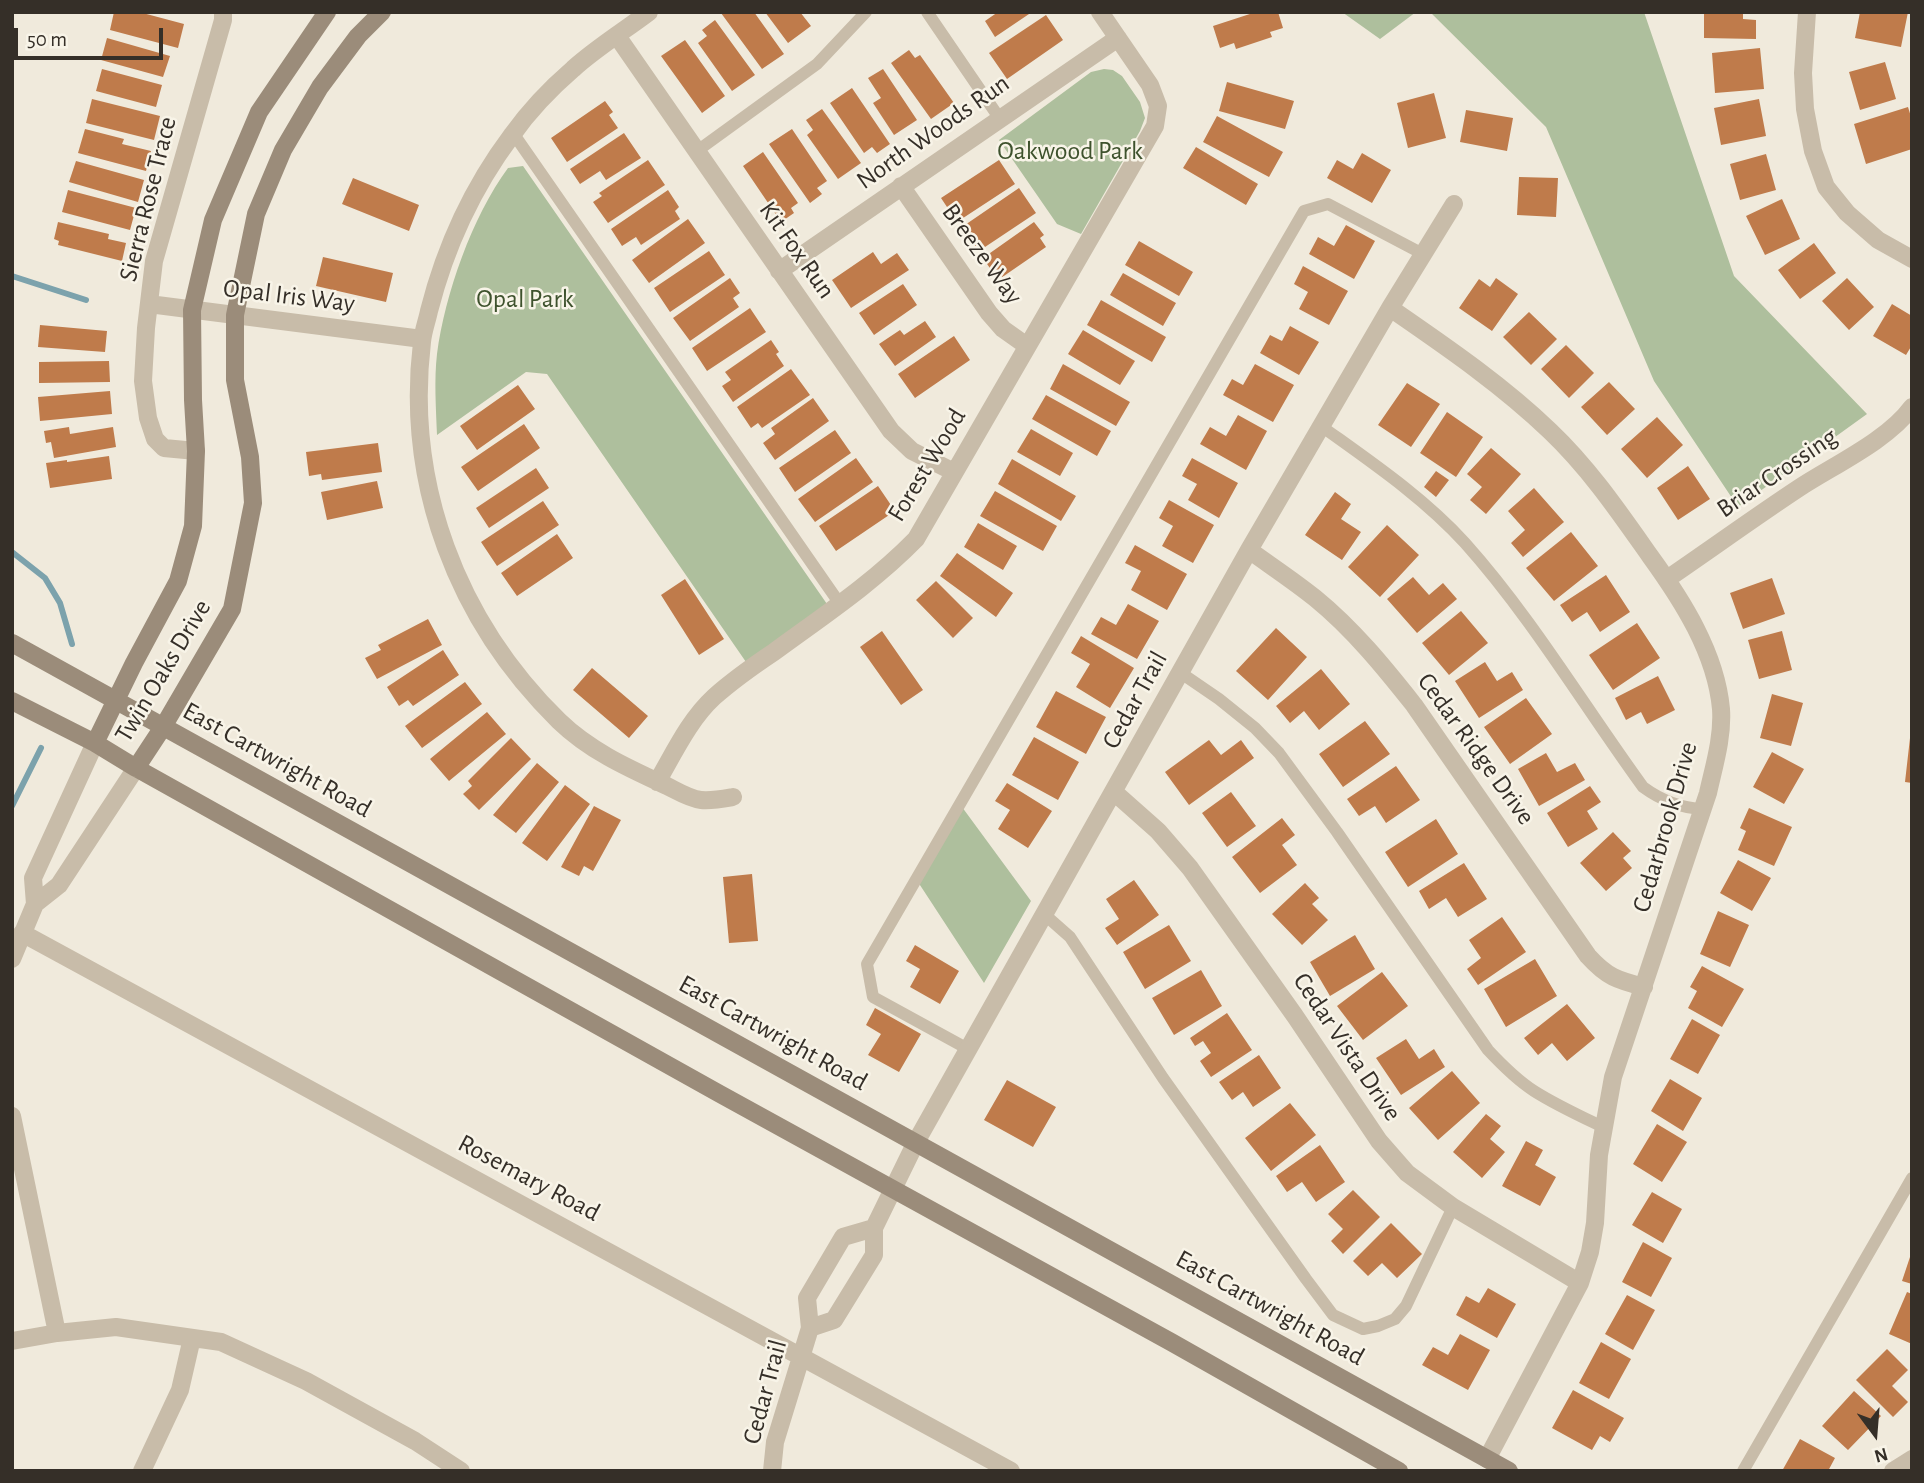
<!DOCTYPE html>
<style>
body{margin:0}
#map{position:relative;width:1924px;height:1483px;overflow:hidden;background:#f0eadc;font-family:"Alegreya Sans",sans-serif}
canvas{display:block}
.frame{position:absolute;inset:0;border:14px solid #352f28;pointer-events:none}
.north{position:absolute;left:1840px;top:1399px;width:70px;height:70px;-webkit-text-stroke:5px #f8f4e8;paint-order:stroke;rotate:164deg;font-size:19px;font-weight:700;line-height:28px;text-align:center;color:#352f28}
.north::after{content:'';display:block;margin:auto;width:24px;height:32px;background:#352f28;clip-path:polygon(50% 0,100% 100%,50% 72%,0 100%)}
.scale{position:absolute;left:14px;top:28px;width:149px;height:32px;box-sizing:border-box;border:4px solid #352f28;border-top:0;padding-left:9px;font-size:21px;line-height:24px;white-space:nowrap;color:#352f28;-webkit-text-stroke:5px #f8f4e8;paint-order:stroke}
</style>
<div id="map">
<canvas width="1924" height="1483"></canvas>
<div class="frame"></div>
<div class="north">N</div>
<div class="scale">50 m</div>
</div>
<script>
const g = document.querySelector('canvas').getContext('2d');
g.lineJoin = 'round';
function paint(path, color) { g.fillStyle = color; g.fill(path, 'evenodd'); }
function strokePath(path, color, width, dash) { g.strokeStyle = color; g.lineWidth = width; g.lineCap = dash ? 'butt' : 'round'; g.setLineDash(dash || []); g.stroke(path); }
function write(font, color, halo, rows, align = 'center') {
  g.font = font + ' "Alegreya Sans",sans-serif'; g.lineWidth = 5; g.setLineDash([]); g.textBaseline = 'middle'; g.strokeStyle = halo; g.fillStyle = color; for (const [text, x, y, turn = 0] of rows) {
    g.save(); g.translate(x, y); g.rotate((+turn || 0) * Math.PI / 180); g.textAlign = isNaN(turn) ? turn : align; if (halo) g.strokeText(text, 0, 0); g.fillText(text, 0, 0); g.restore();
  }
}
const green = new Path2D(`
 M1342,12H1416L1380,39Z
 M1430,12H1644L1734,276L1867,414L1738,507L1654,381L1546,127Z
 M1104,69L1113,70L1122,76L1140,102L1145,118L1140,131L1081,234L1057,224L999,140L1091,72Z
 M523,166L827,604L746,662L547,374L526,372L437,435C436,408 434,380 437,354C445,294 472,217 508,168Z
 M962,807L1031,901L984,983L918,882Z`);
const stream = new Path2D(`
 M12,276L86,300
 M12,552L45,578L60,603L72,644
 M12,806L41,748`);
const building = new Path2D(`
 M114,12H139L184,24L178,48L110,30Z
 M723,12H754L784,54L762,69L721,13Z
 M765,12H800L811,26L788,43Z
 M998,12H1032L995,37L985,21Z
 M1256,12H1278L1283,28L1270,32L1272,37L1236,49L1234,43L1220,48L1213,26Z
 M1704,12H1743V19L1756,20V39L1704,38Z
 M1860,12H1908L1901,47L1855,38Z
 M1046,15L1063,40L1007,79L989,53Z
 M715,20L755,75L732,91L698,43L707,36L702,30Z
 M107,38L170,56L163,77L101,60Z
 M685,40L725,96L702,113L661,56Z
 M1760,48L1764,89L1715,93L1712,53Z
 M909,50L915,58L920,55L954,103L931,119L891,63Z
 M1885,62L1896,99L1860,110L1849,72Z
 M102,69L162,85L156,107L96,91Z
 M883,69L917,120L894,135L873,103L881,98L868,78Z
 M1227,82L1294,101L1285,129L1219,111Z
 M852,88L890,144L877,153L872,147L864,153L830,103Z
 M1434,93L1446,138L1408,148L1397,103Z
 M92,99L160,116L154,140L86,123Z
 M1759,99L1766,136L1721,145L1714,108Z
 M605,101L613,112L609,115L618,128L567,162L551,138Z
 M1908,107L1912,120V149L1866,164L1854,124Z
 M822,109L861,163L838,179L807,135L813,130L806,120Z
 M1466,110L1513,118L1507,151L1460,142Z
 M1217,116L1283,152L1269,177L1203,142Z
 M85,129L124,139L122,144L151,151L146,171L78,153Z
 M792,129L827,181L817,188L822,194L810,203L769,144Z
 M624,133L641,158L606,180L600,171L580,184L570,169Z
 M1196,147L1258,184L1246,205L1183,168Z
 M763,152L798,203L791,208L794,213L781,222L743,166Z
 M1362,153L1391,170L1372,203L1327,178L1337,160L1353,169Z
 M1766,154L1776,190L1740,200L1730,164Z
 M648,160L665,185L608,223L593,202L602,196L599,193Z
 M999,160L1015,184L957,222L941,198Z
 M76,161L144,180L138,202L69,182Z
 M1519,177L1558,178L1556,217L1517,215Z
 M353,178L419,205L409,231L342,204Z
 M1019,188L1036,213L979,251L962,227Z
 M68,190L136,208L130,230L62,212Z
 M668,190L679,207L675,211L680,219L641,245L636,237L622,246L611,229Z
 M1782,199L1800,239L1765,255L1746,216Z
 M688,219L705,243L649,283L632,260Z
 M58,222L109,234L108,239L126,243L122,261L58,245L59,241L54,239Z
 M1034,222L1044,235L1040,238L1046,247L998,280L983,258Z
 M1346,225L1375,241L1354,279L1309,254L1318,237L1334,246Z
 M1139,241L1193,272L1179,296L1125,265Z
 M1814,243L1836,273L1800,299L1778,270Z
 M709,251L725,275L670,312L654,288Z
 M873,252L881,264L897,253L909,270L851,308L832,280Z
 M323,257L393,273L386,302L316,286Z
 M1303,266L1348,291L1329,325L1299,309L1308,292L1294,284Z
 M1123,273L1176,303L1163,326L1110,295Z
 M730,278L740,293L733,298L739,307L690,341L673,318Z
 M1496,278L1518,294L1492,331L1459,308L1479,279L1490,287Z
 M1847,278L1874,307L1849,330L1822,301Z
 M903,284L917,305L874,335L859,313Z
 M1101,300L1166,337L1152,362L1087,325Z
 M1892,304L1912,316V345L1906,355L1873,336Z
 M750,308L766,332L707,371L692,348Z
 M1529,312L1557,339L1531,365L1503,337Z
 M925,321L936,337L895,366L879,344L900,330L904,335Z
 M40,325L107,331L105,352L38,347Z
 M1290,326L1319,342L1299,375L1260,353L1270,335L1282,341Z
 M1083,330L1135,361L1120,385L1068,354Z
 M954,336L970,360L915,398L898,374Z
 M771,340L779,352L776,354L784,366L733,402L722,386L731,380L725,372Z
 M1566,345L1594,373L1569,398L1541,369Z
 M109,361L110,382L39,383V362Z
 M1063,364L1130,402L1116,426L1050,389Z
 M1255,364L1294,385L1273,422L1223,395L1232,379L1243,385Z
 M791,369L810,395L762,428L758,423L751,428L737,407Z
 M1609,382L1635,409L1607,435L1581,407Z
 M1407,383L1440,404L1411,447L1378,425Z
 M518,385L535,409L477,450L460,426Z
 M110,391L112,414L40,421L38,397Z
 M1046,395L1111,431L1097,456L1032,419Z
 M813,398L829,421L775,460L763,443L775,434L771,428Z
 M1447,412L1483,437L1456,477L1420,453Z
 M1238,415L1267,431L1246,470L1200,444L1210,427L1226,436Z
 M1657,417L1683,445L1647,478L1621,449Z
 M524,424L540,448L478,491L461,467Z
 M69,427L70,434L113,427L116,447L54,458L51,442L46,443L44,431Z
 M1031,429L1073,453L1060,476L1017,452Z
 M835,430L851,453L795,492L779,468Z
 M378,443L382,472L322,480L321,474L309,476L306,452Z
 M1491,448L1521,474L1486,514L1470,500L1482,487L1467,474Z
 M109,456L112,479L50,488L46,463L67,460V462Z
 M856,458L873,482L815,522L798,499Z
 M1192,458L1238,483L1219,518L1188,500L1197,484L1182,476Z
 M1012,459L1076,496L1061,521L998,484Z
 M1688,466L1710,499L1678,520L1657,488Z
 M536,468L549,488L489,528L476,508Z
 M1436,471L1449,480L1436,497L1424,487Z
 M377,481L383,508L327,520L321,492Z
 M878,486L895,511L836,551L819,526Z
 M1534,488L1564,522L1523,557L1511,543L1525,530L1508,511Z
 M995,491L1057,526L1043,551L980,516Z
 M1335,492L1351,504L1341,519L1361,532L1342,560L1305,535Z
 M1169,500L1214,525L1193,563L1162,546L1173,526L1159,518Z
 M543,501L559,525L497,566L481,542Z
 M978,523L1017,546L1003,570L964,547Z
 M1387,525L1419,555L1380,597L1348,567Z
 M1571,532L1598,566L1554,601L1526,568Z
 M557,534L573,558L517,596L501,573Z
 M1135,545L1187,574L1167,610L1131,590L1141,571L1125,563Z
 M957,553L1013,593L996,617L940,576Z
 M1606,575L1630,612L1600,632L1587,612L1572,622L1560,605Z
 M1413,577L1429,595L1443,583L1457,599L1417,633L1387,599Z
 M1772,578L1785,614L1743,629L1730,593Z
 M685,579L724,639L699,655L661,595Z
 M936,581L973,618L953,638L916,600Z
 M1128,604L1159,621L1137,659L1091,634L1101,617L1116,625Z
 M1461,611L1488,643L1449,675L1422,643Z
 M428,619L442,645L377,679L365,658L381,650L378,645Z
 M1637,623L1660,658L1613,690L1589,655Z
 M1276,628L1307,657L1268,700L1236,671Z
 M882,631L923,690L901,705L860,647Z
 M1782,631L1792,670L1759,679L1748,640Z
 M1081,636L1134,668L1110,708L1076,687L1090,664L1071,653Z
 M443,650L459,675L413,706L408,700L399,706L387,687Z
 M1485,662L1497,681L1512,672L1523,690L1479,718L1455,681Z
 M592,668L648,716L629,738L573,690Z
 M1321,669L1350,704L1319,730L1304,711L1290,723L1276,706Z
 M1658,676L1675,710L1647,724L1641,712L1626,720L1615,698Z
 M465,682L482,704L422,748L405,726Z
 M1056,691L1106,717L1086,754L1036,727Z
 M1772,694L1803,703L1791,746L1760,738Z
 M1526,698L1552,734L1510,764L1484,727Z
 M487,712L506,734L449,781L430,759Z
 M1365,721L1390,754L1343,787L1319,754Z
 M1034,737L1079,762L1058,800L1012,775Z
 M511,738L531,759L479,810L463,794L472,786L468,781Z
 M1910,738H1912V783L1905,782Z
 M1209,740L1221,755L1241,740L1254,758L1189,805L1165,772Z
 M1772,752L1804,769L1784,804L1753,787Z
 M1546,753L1557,772L1575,763L1585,780L1539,806L1518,769Z
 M537,763L559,782L516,833L493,815Z
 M1396,766L1420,800L1386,823L1375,806L1359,816L1347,799Z
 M1007,783L1052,811L1028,848L998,829L1010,810L995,801Z
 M565,785L590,804L547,861L522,843Z
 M1590,786L1601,802L1587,811L1598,829L1568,847L1547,813Z
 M1231,792L1256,826L1227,847L1202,813Z
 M594,806L621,820L593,871L584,866L579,876L561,867Z
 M1749,808L1792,827L1774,866L1738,850L1746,831L1740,828Z
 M1282,818L1295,835L1282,845L1297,865L1260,893L1232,857Z
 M1436,819L1458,854L1408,887L1385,852Z
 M1613,832L1631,851L1623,858L1632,868L1606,891L1580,863Z
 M1738,860L1771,878L1752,911L1720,893Z
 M1464,863L1487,899L1458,917L1446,898L1429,909L1419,891Z
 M752,874L758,941L729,943L723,877Z
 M1134,880L1159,915L1117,945L1105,928L1119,919L1106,899Z
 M1305,883L1319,898L1312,904L1328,920L1302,945L1272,914Z
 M1718,911L1749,925L1730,967L1700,954Z
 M1502,917L1526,952L1478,985L1467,969L1481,958L1469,940Z
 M1169,925L1191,961L1145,989L1123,952Z
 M1355,935L1375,969L1330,996L1310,962Z
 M915,945L959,971L940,1004L910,987L920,969L906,961Z
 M1535,959L1557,996L1506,1027L1484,989Z
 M1702,966L1744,989L1722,1027L1688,1008L1697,991L1690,987Z
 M1201,970L1222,1006L1174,1035L1152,998Z
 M1382,972L1408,1006L1363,1040L1337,1006Z
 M1567,1004L1595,1038L1567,1061L1552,1043L1538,1055L1524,1038Z
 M875,1008L921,1034L899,1072L868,1055L881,1034L866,1025Z
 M1227,1013L1252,1050L1211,1077L1200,1061L1211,1053L1203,1041L1195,1046L1190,1038Z
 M1692,1019L1720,1035L1698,1074L1670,1059Z
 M1406,1039L1419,1059L1434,1049L1445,1067L1401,1095L1376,1058Z
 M1259,1055L1281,1088L1253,1107L1243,1092L1232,1100L1219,1082Z
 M1452,1071L1480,1103L1438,1140L1409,1108Z
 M1670,1079L1702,1098L1683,1131L1651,1111Z
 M1007,1080L1056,1107L1033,1147L984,1120Z
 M1290,1103L1316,1135L1271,1171L1245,1138Z
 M1486,1114L1501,1126L1490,1139L1505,1152L1482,1178L1453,1152Z
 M1657,1124L1687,1142L1662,1182L1633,1164Z
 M1526,1141L1543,1150L1535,1165L1556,1177L1540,1206L1502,1186Z
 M1320,1145L1345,1182L1316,1202L1302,1182L1287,1192L1276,1176Z
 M1353,1190L1380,1217L1343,1254L1331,1241L1343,1229L1328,1214Z
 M1652,1192L1682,1209L1663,1243L1632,1225Z
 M1391,1223L1422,1254L1397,1278L1382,1263L1368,1276L1353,1261Z
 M1643,1242L1672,1258L1651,1297L1622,1282Z
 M1911,1254H1912V1284L1902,1281Z
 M1488,1288L1516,1304L1497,1338L1456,1315L1466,1296L1479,1303Z
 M1907,1292L1912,1294V1344L1889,1334Z
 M1627,1295L1655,1310L1633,1350L1605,1334Z
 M1460,1334L1490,1350L1468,1390L1422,1365L1433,1347L1448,1355Z
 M1601,1342L1631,1359L1609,1399L1579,1383Z
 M1887,1349L1908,1370L1892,1386L1908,1402L1893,1417L1856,1380Z
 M1573,1390L1624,1418L1610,1442L1600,1436L1592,1450L1552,1428Z
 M1854,1391L1881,1416L1848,1450L1822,1426Z
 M1800,1439L1835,1458L1828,1471H1782Z`);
const lane = new Path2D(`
 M927,12L1000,119
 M513,133L840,604
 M697,151L817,64L866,12
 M1321,426C1371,462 1423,497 1465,543C1532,618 1584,706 1643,787C1662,801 1680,808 1703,809
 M1181,673L1219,699L1255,728L1279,753L1337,832L1488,1050C1502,1065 1517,1080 1534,1091C1556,1105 1580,1116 1603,1127
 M1044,914L1070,937L1163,1078L1306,1279L1333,1315L1363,1329L1378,1326L1395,1319L1406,1306L1453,1207
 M968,1049L873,997L867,964L1304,211L1328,204L1423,254
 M1743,1471L1912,1178`);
const street = new Path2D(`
 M649,12C624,31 596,48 573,69C551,88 529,111 512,135C473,187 445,248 429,311C427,321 423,331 422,342C405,484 457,621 559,721C590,751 628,768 667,786C677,791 690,799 701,800C712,801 722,799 733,797
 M1807,12L1803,73L1805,109L1813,151L1826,187L1847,213L1878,240L1912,259
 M617,36L891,431L912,451L954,472
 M901,186L989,313L1003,329L1027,346
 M779,271L1118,38
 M149,304L422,339
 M1390,308C1445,346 1501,384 1550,431C1589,468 1619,512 1650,556C1682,600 1716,653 1721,709C1723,737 1714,766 1708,793L1613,1077L1599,1155L1595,1223L1590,1252L1580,1283L1487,1459
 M196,451L164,448L155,439L148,418L143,381L146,328L154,261L223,20V12
 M1249,550C1271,566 1294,581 1315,598C1353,629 1384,667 1414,705L1588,956C1607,977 1617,980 1644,987
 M1667,579C1711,549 1755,517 1799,488C1834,465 1887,441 1912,407
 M657,782C674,753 689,720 714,697C732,681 753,666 774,652C823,616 873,583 916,539L1155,126L1158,106L1150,85L1100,12
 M1114,792L1158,831L1190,868L1295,1016L1379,1141L1407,1173L1453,1207L1580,1283
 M35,904L33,878L95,743
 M22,933L1011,1471
 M12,959L35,904L59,885L136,768
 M12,1116L57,1333
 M810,1328L834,1320L874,1255V1228L916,1142L1249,550L1390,308L1454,204
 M12,1341L57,1333L116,1327L221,1342L306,1381L415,1441L461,1471
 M142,1471L180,1390L192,1338
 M772,1471L775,1442L810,1328L807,1298L843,1237L874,1228
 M1893,1471L1912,1459`);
const secondary = new Path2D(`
 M12,643L1509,1471
 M12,701L95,743L136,768L720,1094L1171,1342L1399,1471
 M95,743L134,663L178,581L193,526L196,451L193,400L192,310L213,220L259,112L327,12
 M136,768L163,727L232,609L253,503L250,457L235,380V315L256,214L283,150L320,87L358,36L382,12`);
const streetNames = [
 ["North Woods Run",933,132,-35],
 ["Sierra Rose Trace",148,199,-76],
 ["Kit Fox Run",797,250,55],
 ["Breeze Way",982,254,54],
 ["Opal Iris Way",289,296,7],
 ["Forest Wood",927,465,-59],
 ["Briar Crossing",1777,473,-34],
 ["Twin Oaks Drive",163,671,-59],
 ["Cedar Trail",1135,700,-61],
 ["Cedar Ridge Drive",1476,749,54],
 ["East Cartwright Road",277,760,29],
 ["Cedarbrook Drive",1665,827,-74],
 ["East Cartwright Road",773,1033,29],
 ["Cedar Vista Drive",1347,1047,56],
 ["Rosemary Road",529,1178,28],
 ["East Cartwright Road",1270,1308,29],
 ["Cedar Trail",765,1392,-75]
];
const parkNames = [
 ["Oakwood Park",1070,151],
 ["Opal Park",525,299]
];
paint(green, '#aebf9d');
strokePath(stream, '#7ca2ac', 6);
paint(building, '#bf7b4b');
strokePath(lane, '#c8bca9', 12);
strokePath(street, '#c8bca9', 18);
strokePath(secondary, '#9b8c7a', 18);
write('26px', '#352f28', '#f8f4e8', streetNames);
write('26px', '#3e522d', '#f8f4e8', parkNames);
</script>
